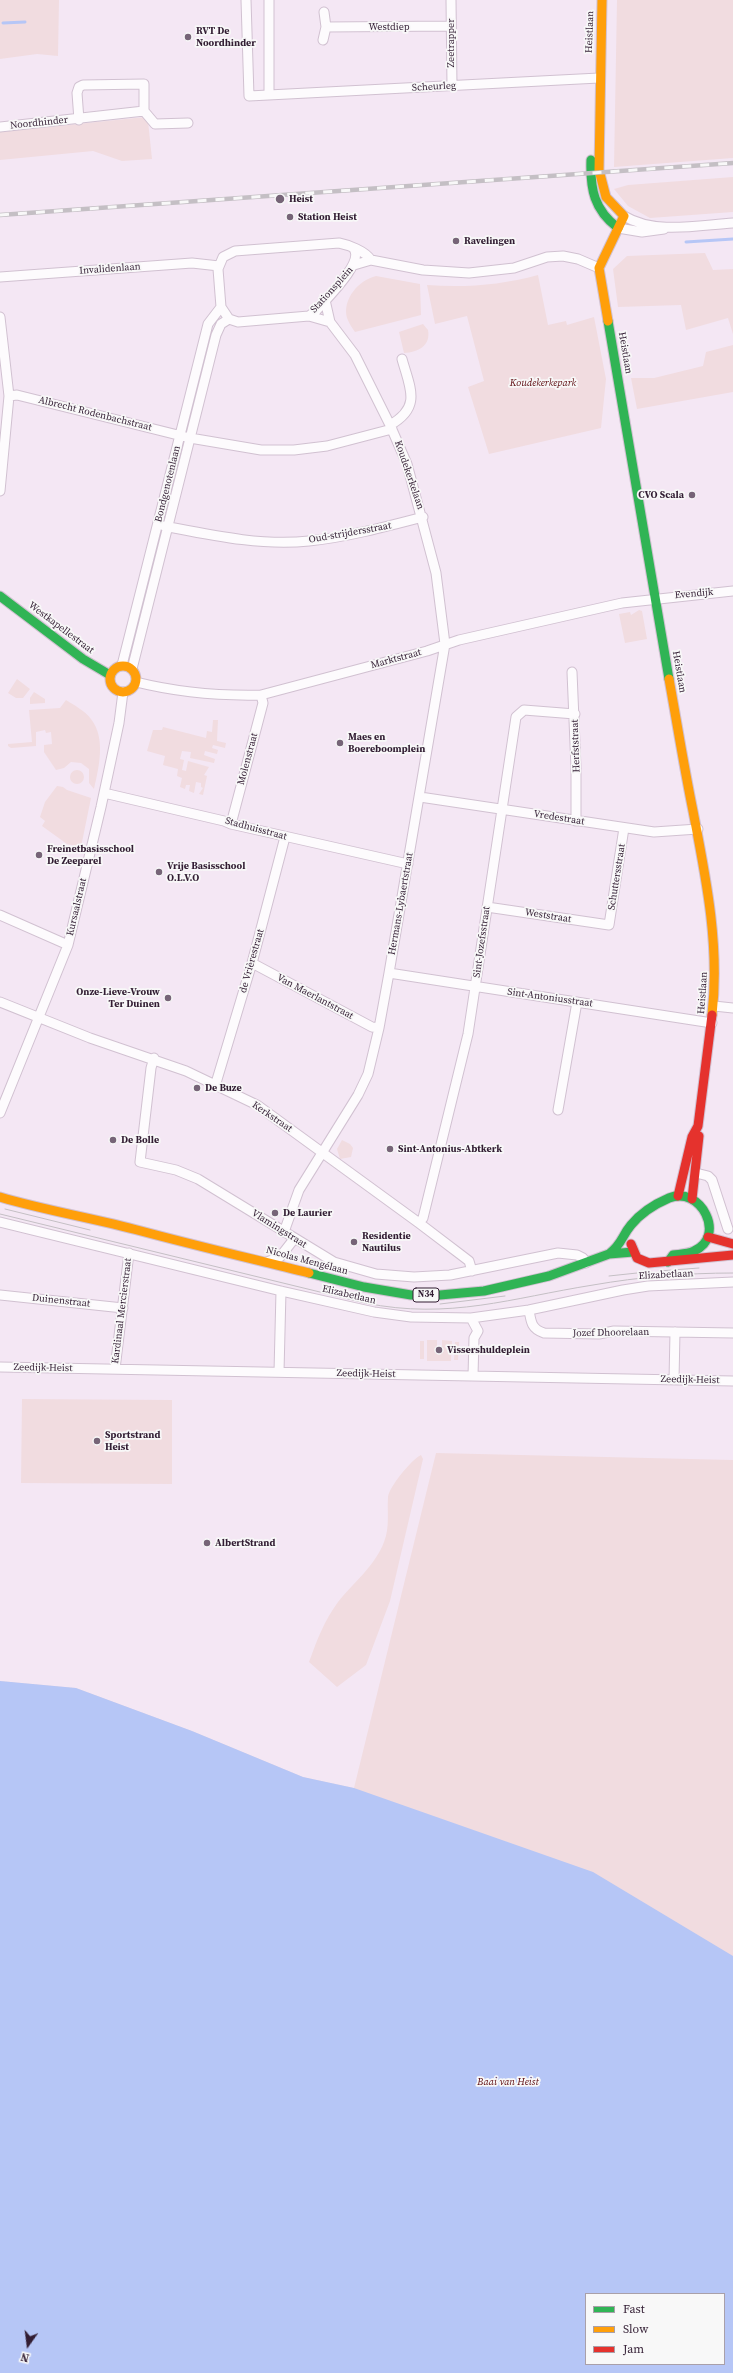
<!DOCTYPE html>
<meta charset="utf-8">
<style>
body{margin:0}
#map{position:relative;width:733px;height:2373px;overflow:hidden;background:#f4e7f4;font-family:"Source Serif 4",serif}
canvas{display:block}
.legend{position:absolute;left:585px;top:2293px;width:140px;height:72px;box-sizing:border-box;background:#f8f8f8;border:1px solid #a9a0a9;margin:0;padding:5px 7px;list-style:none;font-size:12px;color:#321d33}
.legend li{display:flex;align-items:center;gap:8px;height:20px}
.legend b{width:20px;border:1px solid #a9a0a9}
.north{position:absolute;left:8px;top:2325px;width:40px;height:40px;-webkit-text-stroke:3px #f8f8f8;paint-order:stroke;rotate:194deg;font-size:11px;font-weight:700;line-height:16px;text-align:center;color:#321d33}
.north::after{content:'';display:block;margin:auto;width:14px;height:18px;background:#321d33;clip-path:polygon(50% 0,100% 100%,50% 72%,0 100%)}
</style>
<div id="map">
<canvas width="733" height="2373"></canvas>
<ul class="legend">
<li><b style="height:5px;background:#30b455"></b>Fast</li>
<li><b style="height:5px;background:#ff9f0a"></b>Slow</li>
<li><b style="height:5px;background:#e5322d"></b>Jam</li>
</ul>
<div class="north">N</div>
</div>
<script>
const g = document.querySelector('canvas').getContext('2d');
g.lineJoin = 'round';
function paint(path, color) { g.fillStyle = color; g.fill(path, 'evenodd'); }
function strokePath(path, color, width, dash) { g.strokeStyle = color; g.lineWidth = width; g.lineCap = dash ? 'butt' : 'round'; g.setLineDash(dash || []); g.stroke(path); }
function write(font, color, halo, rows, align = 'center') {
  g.font = font + ' "Source Serif 4",serif'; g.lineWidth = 3.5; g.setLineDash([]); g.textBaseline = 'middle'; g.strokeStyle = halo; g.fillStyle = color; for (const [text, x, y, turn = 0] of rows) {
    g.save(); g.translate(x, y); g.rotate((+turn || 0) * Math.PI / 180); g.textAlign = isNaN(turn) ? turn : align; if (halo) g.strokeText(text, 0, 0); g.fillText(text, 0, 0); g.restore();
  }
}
const green = new Path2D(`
 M0,0H59L58,56L37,54L0,59Z
 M617,0H733V158L614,167Z
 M145,117L148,121L152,159L122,161L93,151L0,160V132Z
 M733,177V212L650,218L628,206L614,189L628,185Z
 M705,253L713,270L733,269V334L728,318L686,330L681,305L618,307L613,269L627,256Z
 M538,275L548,325L566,321L567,325L594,317L606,379L601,428L489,454L468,387L484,381L467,316L435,324L427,285C465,288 501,285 538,275Z
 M376,276L420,284L421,315L355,332C352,328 349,323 347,318C342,299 359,280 376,276Z
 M423,324L428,330C431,346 418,352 404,353L399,332Z
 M733,345V392L637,409L631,378H654L703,366L706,352Z
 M639,610L642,611L647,639L625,643L619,614L630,612L631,615Z
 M17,679L30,689L23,698H16L8,693Z
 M34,692L45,699V703L30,704V698Z
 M66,700C74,705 85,711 91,719C106,738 99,767 94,789L89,783V769L81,763L71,762L64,768L56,770L44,752V745L52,744L51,732L46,733L45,730L36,732V746L11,748L8,746V744L32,742L29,710L60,708Z
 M213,720H218L217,741L226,743L225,748L213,745L212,748L218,750L217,754L205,751L204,755L215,759L214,763L190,758L191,752L182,751L180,759L184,760L182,770L186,771L188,761L209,767L204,775L207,776L203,795L199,794L203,788L201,787V783L196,782L194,793L189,791L190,785H186L185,789L180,787L182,778L177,776L178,769L163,765L165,756L147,751L153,730H162L163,727L206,738L207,731L212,732Z
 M70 777a7 7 0 1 1 14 0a7 7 0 1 1-14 0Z
 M57,786L63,787L67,790L91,798L81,847L67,844L42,826L45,821L40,817L45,802Z
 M342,1140L350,1144L353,1148L351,1157L340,1159L337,1149Z
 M427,1340H437V1349L442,1350V1340L452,1341L451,1361H427Z
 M420,1341H424V1359H420Z
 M455,1342H459L458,1360H454Z
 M22,1399L172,1400V1484L21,1483Z
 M436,1453L733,1460V2373H0V1681L76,1688L192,1731L303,1777L354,1788ZM586,2294H724V2364H586Z
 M421,1455L423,1459L390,1601L366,1665L337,1687L309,1662C317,1640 324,1621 338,1602C353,1583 375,1566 384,1542C390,1527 387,1512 388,1497C389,1487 412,1459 421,1455Z`);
const water = new Path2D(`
 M0,1681L76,1688L192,1731L303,1777L354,1788L593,1872L733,1956V2373H0ZM586,2294H724V2364H586Z`);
const stream = new Path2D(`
 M3,23L25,22
 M686,242L733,239`);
const street = new Path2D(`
 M246,0L249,96L599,78
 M269,0V95
 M451,0L452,86
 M326,27L451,26
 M323,40L326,27L324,12
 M144,111L155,124L188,123
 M0,127L144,111V84L83,85L79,87L77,93L79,120
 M624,216C655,235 699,225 733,223
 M618,228L642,232L664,229
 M354,249C364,263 326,299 316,311L309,316L238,322L229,319L221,307L218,269L223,257L235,251L339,243C349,245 365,251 371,260
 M354,265L371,260L423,270L469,273L514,268L547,257L563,256L578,259L599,268
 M0,277L192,263L219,266
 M309,316L330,322
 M0,317L9,396L0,491
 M9,396L17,395L190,438L261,450H294L327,446L392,429
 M390,425C422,407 410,388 402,359
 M164,526C211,535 260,546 309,541C347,537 385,527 423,517
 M122,665L208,324L221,307
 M132,669L216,335L221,324L229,319
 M572,672L576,768V821
 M136,682C176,692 219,696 261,695L427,651L459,640L622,603L733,591
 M104,793L224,821L231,824L408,864
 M420,797L654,832L698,829
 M231,824L263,703L261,695
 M487,907L609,925L624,828
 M0,915L68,945
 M252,963L372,1027L379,1028
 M389,973L712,1023
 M0,1002L90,1038L186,1071L257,1105L419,1223L469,1261L472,1271
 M714,1006L733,1008
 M154,1058L151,1068L140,1162L176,1170L198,1179L334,1262L376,1274L414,1277L450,1275L558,1253L577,1255L583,1258L586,1263
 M216,1083L252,963L285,837
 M558,1110L577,1002
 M0,1113L68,945L101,807L119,723L123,692
 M696,1173L708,1176L712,1180L728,1229
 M0,1222L281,1291L374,1312L411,1317L471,1318L529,1310L623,1290L648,1286L733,1282
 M419,1223L423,1218L468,1034L516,717L524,710L575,714
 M284,1232L299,1190L358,1095L368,1074L379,1028L389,973L445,644L436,573L407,464L390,425L355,355L330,322L325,300
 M267,1262L280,1257L294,1239
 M0,1295L123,1308
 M529,1310C531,1323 532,1329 544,1333L599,1334L614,1331L733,1333
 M471,1318L478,1331L474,1338L473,1376
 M0,1367L733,1381
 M115,1369L129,1253
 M279,1372L281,1291
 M674,1380L675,1332`);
const fast = new Path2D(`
 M591,160C590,189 594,210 618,228
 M608,321L669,679
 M0,596L83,659L110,675
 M609,1254C623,1243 621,1237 631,1225C640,1214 655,1204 669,1198C701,1185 727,1237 694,1251C688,1254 680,1254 673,1255L668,1262
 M309,1273L364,1287L411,1295H440L484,1291L549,1276L609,1254L633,1252`);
const slow = new Path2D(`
 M602,0L599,170L606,197L624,216L599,268L608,321
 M110 679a13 13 0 1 1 26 0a13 13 0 1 1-26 0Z
 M669,679C677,723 684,767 693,811C706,878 720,946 712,1015
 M0,1197C47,1211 94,1218 141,1231C197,1246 253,1259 309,1273`);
const jam = new Path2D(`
 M678,1196L692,1137L698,1126L712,1015
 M692,1199L699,1136
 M708,1237L733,1244
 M631,1244L637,1258L649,1263L733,1255`);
const tram = new Path2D(`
 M5,1209L90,1230
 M0,1214L365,1303C450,1320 511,1298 593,1285C639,1277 686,1273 733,1273
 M659,1271L699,1268
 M609,1276L637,1273
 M440,1304L505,1296`);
const rail = new Path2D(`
 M0,215L733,163`);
const markers = [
 [188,37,4,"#766477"],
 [280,199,5,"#766477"],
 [290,217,4,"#766477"],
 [456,241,4,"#766477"],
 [692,495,4,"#766477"],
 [340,743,4,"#766477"],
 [39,855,4,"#766477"],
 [159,872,4,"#766477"],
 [168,998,4,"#766477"],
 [197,1088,4,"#766477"],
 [113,1140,4,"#766477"],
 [390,1149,4,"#766477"],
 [275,1213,4,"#766477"],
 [354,1242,4,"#766477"],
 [439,1350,4,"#766477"],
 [97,1441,4,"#766477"],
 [207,1543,4,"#766477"]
];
const shields = [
 [426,1295,26]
];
const shieldNames = [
 ["N34",426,1295]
];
const streetNames = [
 ["Westdiep",389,27],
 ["Heistlaan",590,32,-88],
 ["Zeetrapper",451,43,-90],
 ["Scheurleg",434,87,-3],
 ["Noordhinder",39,123,-6],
 ["Invalidenlaan",110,269,-4],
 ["Stationsplein",332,290,-48],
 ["Heistlaan",625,353,80],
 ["Albrecht Rodenbachstraat",95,414,14],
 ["Koudekerkelaan",409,475,71],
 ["Bondgenotenlaan",168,484,-76],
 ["Oud-strijdersstraat",350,533,-10],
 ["Evendijk",694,594,-5],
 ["Westkapellestraat",61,628,37],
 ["Marktstraat",396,659,-15],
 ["Heistlaan",679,672,80],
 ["Herfststraat",576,746,-92],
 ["Molenstraat",248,759,-75],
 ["Vredestraat",559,818,9],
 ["Stadhuisstraat",256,829,15],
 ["Schuttersstraat",617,877,-81],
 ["Hermans-Lybaertstraat",401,904,-80],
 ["Kursaalstraat",77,907,-77],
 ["Weststraat",548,916,9],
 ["Sint-Jozefsstraat",482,942,-82],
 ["de Vrièrestraat",252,961,-74],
 ["Heistlaan",703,993,-86],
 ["Van Maerlantstraat",315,997,28],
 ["Sint-Antoniusstraat",550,998,8],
 ["Kerkstraat",272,1117,34],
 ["Vlamingstraat",279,1229,32],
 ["Nicolas Mengélaan",307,1261,15],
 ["Elizabetlaan",666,1275,-3],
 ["Elizabetlaan",349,1295,13],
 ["Duinenstraat",61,1301,6],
 ["Kardinaal Mercierstraat",122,1311,-83],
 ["Jozef Dhoorelaan",611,1333,-1],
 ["Zeedijk-Heist",43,1368,1],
 ["Zeedijk-Heist",366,1374,1],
 ["Zeedijk-Heist",690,1380,1]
];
const poiNames = [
 ["RVT De",196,31],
 ["Noordhinder",196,43],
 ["Heist",289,199],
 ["Station Heist",298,217],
 ["Ravelingen",464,241],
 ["CVO Scala",684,495,"right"],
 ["Maes en",348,737],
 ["Boereboomplein",348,749],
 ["Freinetbasisschool",47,849],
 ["De Zeeparel",47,861],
 ["Vrije Basisschool",167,866],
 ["O.L.V.O",167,878],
 ["Onze-Lieve-Vrouw",160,992,"right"],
 ["Ter Duinen",160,1004,"right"],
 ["De Buze",205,1088],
 ["De Bolle",121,1140],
 ["Sint-Antonius-Abtkerk",398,1149],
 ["De Laurier",283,1213],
 ["Residentie",362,1236],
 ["Nautilus",362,1248],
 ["Vissershuldeplein",447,1350],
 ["Sportstrand",105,1435],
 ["Heist",105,1447],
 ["AlbertStrand",215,1543]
];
const parkNames = [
 ["Koudekerkepark",543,383],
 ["Baai van Heist",508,2082]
];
paint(green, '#f1dce0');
paint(water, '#b6c6f6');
strokePath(stream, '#b6c6f6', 3);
strokePath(street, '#d1c1d1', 11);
strokePath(fast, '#d1c1d1', 11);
strokePath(slow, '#d1c1d1', 11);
strokePath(jam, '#d1c1d1', 11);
strokePath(street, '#fdfbfd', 9);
strokePath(fast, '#30b455', 9);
strokePath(slow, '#ff9f0a', 9);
strokePath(jam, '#e5322d', 9);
strokePath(tram, '#c4bfc4', 1);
strokePath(rail, '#c4bfc4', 4.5);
strokePath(rail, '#f8f8f8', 3, [9]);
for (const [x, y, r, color] of markers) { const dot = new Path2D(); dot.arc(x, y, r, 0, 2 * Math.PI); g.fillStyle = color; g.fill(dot); strokePath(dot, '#f8f8f8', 1.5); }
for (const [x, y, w] of shields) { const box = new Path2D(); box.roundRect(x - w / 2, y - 7, w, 14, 3); g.fillStyle = '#f8f8f8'; g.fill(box); strokePath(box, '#321d33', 1); }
write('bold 9px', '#321d33', null, shieldNames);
write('10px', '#321d33', '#f8f8f8', streetNames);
write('bold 10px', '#321d33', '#f8f8f8', poiNames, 'left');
write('italic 10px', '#5b070c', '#f8f8f8', parkNames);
</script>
